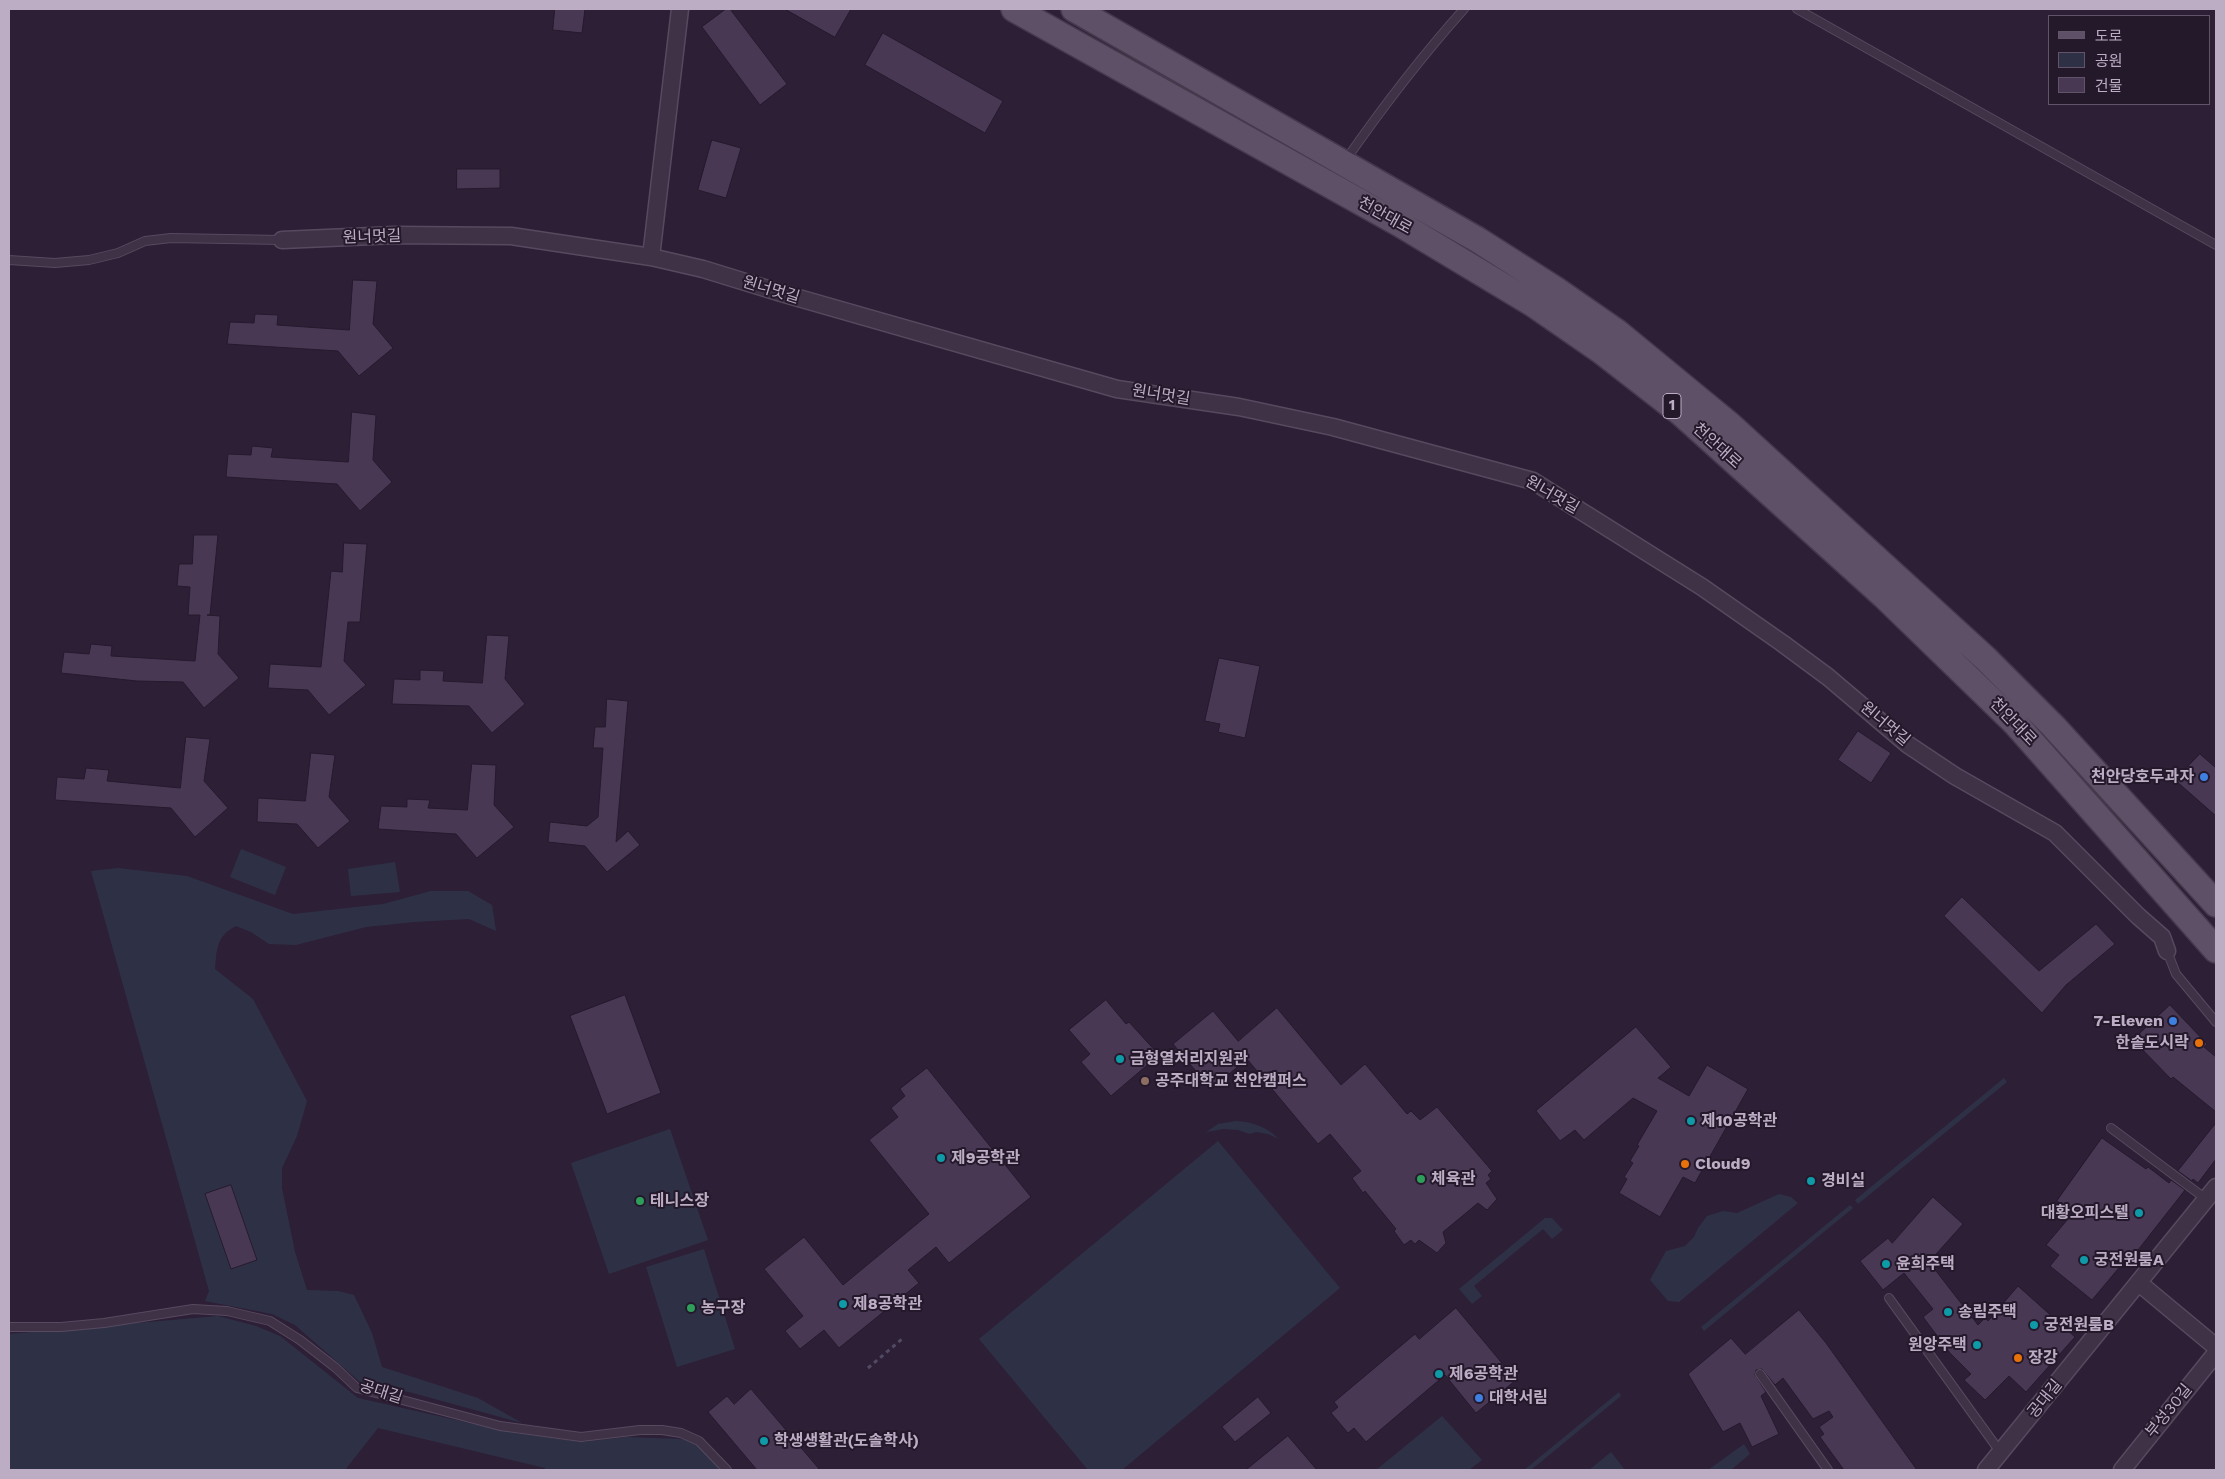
<!DOCTYPE html>
<meta charset="utf-8">
<style>
body{margin:0}
#map{position:relative;width:2225px;height:1479px;overflow:hidden;background:#2d1f36;font-family:"Work Sans","Noto Sans KR",sans-serif}
canvas{display:block}
.frame{position:absolute;inset:0;border:10px solid #bcacc4;pointer-events:none}
.legend{position:absolute;left:2048px;top:15px;width:162px;height:90px;box-sizing:border-box;background:#24182b;border:1px solid #615368;margin:0;padding:6px 9px;list-style:none;font-size:15px;color:#bcacc4}
.legend li{display:flex;align-items:center;gap:10px;height:25px}
.legend b{width:25px;border:1px solid #615368}
</style>
<div id="map">
<canvas width="2225" height="1479"></canvas>
<div class="frame"></div>
<ul class="legend">
<li><b style="height:6px;background:#5e5067"></b>도로</li>
<li><b style="height:14px;background:#2e3146"></b>공원</li>
<li><b style="height:14px;background:#493854"></b>건물</li>
</ul>
</div>
<script>
const g = document.querySelector('canvas').getContext('2d');
g.lineJoin = 'round';
function paint(path, color) { g.fillStyle = color; g.fill(path, 'evenodd'); }
function strokePath(path, color, width, dash) { g.strokeStyle = color; g.lineWidth = width; g.lineCap = dash ? 'butt' : 'round'; g.setLineDash(dash || []); g.stroke(path); }
function write(font, color, halo, rows, align = 'center') {
  g.font = font + ' "Work Sans","Noto Sans KR",sans-serif'; g.lineWidth = 4; g.setLineDash([]); g.textBaseline = 'middle'; g.strokeStyle = halo; g.fillStyle = color; for (const [text, x, y, turn = 0] of rows) {
    g.save(); g.translate(x, y); g.rotate((+turn || 0) * Math.PI / 180); g.textAlign = isNaN(turn) ? turn : align; if (halo) g.strokeText(text, 0, 0); g.fillText(text, 0, 0); g.restore();
  }
}
const green = new Path2D(`
 M241,849L286,867L275,895L230,877Z
 M395,862L400,892L351,896L348,869Z
 M118,868L187,876L293,914L383,904L431,891H468L492,905L496,931L469,919L414,922L366,927L296,945L269,944L251,932L236,926C216,936 217,949 215,969L253,999L307,1101L297,1136L282,1168V1188L295,1252L307,1290L338,1291L354,1295L372,1333L382,1367L478,1398L522,1423L413,1393L360,1382L295,1325L272,1314L205,1301L209,1291L91,871Z
 M2004,1078L2007,1082L1858,1204L1855,1200Z
 M1236,1121C1254,1122 1266,1127 1279,1139L1268,1134L1256,1132L1250,1134L1238,1130L1224,1129L1206,1132L1218,1124Z
 M670,1129L708,1240L609,1274L571,1163Z
 M1218,1141L1340,1288L1122,1470H1088L979,1339Z
 M1779,1194L1791,1197L1798,1203L1679,1302L1668,1301L1650,1280L1666,1251L1685,1246L1694,1237L1698,1228L1707,1216L1723,1211L1737,1213Z
 M1850,1205L1853,1208L1704,1331L1701,1327Z
 M1545,1218H1552L1563,1230L1552,1239L1543,1229L1474,1286L1482,1296L1472,1304L1459,1289Z
 M704,1249L735,1349L677,1367L646,1267Z
 M218,1316L256,1326L280,1336L358,1398L514,1433L582,1442L627,1437L681,1439L692,1442L704,1450L721,1470H545V1468L378,1428L345,1470H9V1334Z
 M1619,1392L1621,1396L1531,1470H1524Z
 M1442,1416L1482,1460L1469,1470H1376Z
 M1744,1444L1750,1454L1731,1470H1708Z
 M1611,1452L1625,1470H1589Z`);
const building = new Path2D(`
 M555,9H585L582,33L553,30Z
 M726,9H730L787,84L760,105L702,27Z
 M785,9H851L835,37Z
 M883,33L1003,101L985,133L865,65Z
 M712,140L741,148L726,198L698,190Z
 M457,169H500V188L457,189Z
 M353,280L377,281L373,324L393,348L359,376L338,351L227,344L230,322L254,323L255,314L278,315L277,325L349,330Z
 M352,412L376,415L373,460L392,482L360,511L337,484L226,477L228,454L251,455L252,446L273,448L271,457L348,462Z
 M194,535H218L210,615H207L220,616L218,654L239,678L204,708L183,682L137,681L61,673L64,652L89,654L91,644L112,646L111,656L195,661L200,615H188L190,587L177,586L179,564H192Z
 M344,543L367,544L360,622H348L344,661L366,685L329,715L308,690L268,688L270,664L321,667L331,571L342,572Z
 M487,635L509,636L505,679L525,704L492,733L469,706L392,704L394,679L420,680V670L444,671L443,681L482,683Z
 M1219,658L1260,666L1245,738L1218,732L1220,724L1205,721Z
 M607,699L628,701L616,842L628,831L640,845L607,872L585,846L548,842L550,822L587,826L598,817L603,748H593L595,727H605Z
 M1858,731L1891,753L1871,783L1838,760Z
 M186,737L210,739L204,781L228,808L195,837L171,808L55,800L57,777L84,779L86,768L109,770L107,781L180,788Z
 M311,753L335,755L329,797L350,821L318,848L297,824L257,822L258,798L305,801Z
 M2200,754L2216,768V816L2175,780Z
 M472,764L496,765L494,805L514,827L477,858L456,834L378,829L381,806L407,807V799L430,800L428,808L467,810Z
 M1962,897L2039,971L2096,924L2115,944L2066,985L2042,1013L1944,916Z
 M625,995L661,1093L607,1114L570,1016Z
 M1106,1000L1126,1024L1129,1022L1159,1055L1111,1096L1081,1062L1090,1054L1069,1030Z
 M2170,1005L2207,1044L2204,1047L2216,1057V1112L2173,1077L2171,1079L2133,1040Z
 M1277,1008L1341,1085L1365,1064L1407,1114L1411,1111L1420,1120L1437,1107L1492,1171L1488,1175L1491,1179L1486,1183L1497,1199L1487,1210L1478,1203L1443,1232L1446,1243L1437,1253L1419,1240L1415,1244L1411,1240L1404,1245L1394,1231L1396,1229L1365,1191L1363,1193L1352,1178L1361,1171L1330,1134L1318,1144L1247,1059L1211,1089L1173,1044L1213,1011L1238,1041Z
 M1636,1027L1671,1067L1658,1078L1689,1096L1707,1065L1748,1089L1695,1183L1683,1177L1660,1217L1619,1193L1627,1179L1624,1177L1633,1163L1630,1161L1639,1146L1637,1145L1657,1111L1633,1098L1584,1140L1575,1130L1560,1141L1536,1111Z
 M927,1068L1031,1197L949,1263L936,1247L908,1270L919,1283L839,1348L824,1330L800,1349L785,1331L803,1316L764,1269L804,1237L843,1285L929,1214L869,1140L898,1117L891,1108L905,1096L900,1089Z
 M2216,1123V1159L2198,1183L2193,1179L2192,1181L2178,1171Z
 M2102,1138L2146,1169L2148,1167L2169,1183L2171,1180L2185,1190L2131,1259L2128,1257L2092,1300L2050,1266L2059,1255L2046,1245L2073,1213L2057,1201Z
 M231,1185L257,1260L231,1269L205,1194Z
 M1933,1197L1963,1224L1929,1262L1978,1325L1985,1318L1988,1321L2018,1286L2075,1337L2026,1392L2009,1376L1985,1400L1964,1380L1971,1374L1950,1353L1923,1317L1933,1309L1904,1273L1883,1290L1860,1261L1888,1238L1892,1243Z
 M1456,1308L1516,1380L1476,1413L1445,1375L1366,1442L1354,1428L1348,1433L1331,1413L1338,1407L1334,1402L1415,1334L1419,1339Z
 M1799,1310L1826,1343L1917,1470H1844L1820,1437L1824,1434L1819,1427L1833,1417L1829,1411L1813,1419L1783,1378L1775,1385L1762,1369L1756,1370L1755,1375L1766,1392L1761,1396L1779,1434L1752,1447L1740,1423L1723,1432L1688,1374L1731,1338L1745,1354Z
 M751,1389L820,1470H757L708,1412L727,1396L734,1404Z
 M1258,1397L1271,1413L1235,1442L1222,1427Z
 M1288,1436L1317,1470H1246Z`);
const path = new Path2D(`
 M868,1368L902,1339`);
const lane = new Path2D(`
 M1797,9L2216,245
 M1345,161C1382,108 1421,57 1464,9
 M9,260L55,263L89,260L118,253L145,241L171,238L282,240
 M2167,951L2176,974L2216,1022
 M2111,1128L2206,1199
 M1889,1298L2001,1453
 M9,1327H61L104,1323L193,1309L227,1311L270,1321L300,1340L336,1368L357,1388L500,1426L581,1437L640,1430H662L681,1433L699,1441L727,1470
 M1760,1374L1828,1470`);
const street = new Path2D(`
 M282,240L395,235L511,236L651,257L703,269L781,293L1117,389L1239,407L1333,427L1533,481L1702,587L1782,643L1828,677L1907,744L1955,776L2055,833L2138,916L2162,937L2167,951
 M651,257L680,9
 M2139,1283L2216,1347
 M1986,1470L2216,1187
 M2122,1470L2216,1353`);
const primary = new Path2D(`
 M1014,9L1400,224L1533,304L1601,351L1682,414L1884,596L2015,723L2216,950
 M1074,9L1478,240L1555,289L1617,332L1730,425L1985,658L2054,727L2216,904`);
const markers = [
 [2204,777,5,"#3f7fe0"],
 [2173,1021,5,"#3f7fe0"],
 [2199,1043,5,"#e8710a"],
 [1120,1059,5,"#0f9aa8"],
 [1145,1081,5,"#8d6e63"],
 [1691,1121,5,"#0f9aa8"],
 [941,1158,5,"#0f9aa8"],
 [1685,1164,5,"#e8710a"],
 [1421,1179,5,"#2e9e5b"],
 [1811,1181,5,"#0f9aa8"],
 [640,1201,5,"#2e9e5b"],
 [2139,1213,5,"#0f9aa8"],
 [2084,1260,5,"#0f9aa8"],
 [1886,1264,5,"#0f9aa8"],
 [843,1304,5,"#0f9aa8"],
 [691,1308,5,"#2e9e5b"],
 [1948,1312,5,"#0f9aa8"],
 [2034,1325,5,"#0f9aa8"],
 [1977,1345,5,"#0f9aa8"],
 [2018,1358,5,"#e8710a"],
 [1439,1374,5,"#0f9aa8"],
 [1479,1398,5,"#3f7fe0"],
 [764,1441,5,"#0f9aa8"]
];
const shields = [
 [1672,406,18]
];
const shieldNames = [
 ["1",1672,406]
];
const streetNames = [
 ["천안대로",1385,216,29],
 ["원너멋길",372,237,-2],
 ["원너멋길",771,290,17],
 ["원너멋길",1161,395,9],
 ["천안대로",1717,446,42],
 ["원너멋길",1552,495,30],
 ["천안대로",2013,722,46],
 ["원너멋길",1885,724,40],
 ["공대길",381,1392,18],
 ["공대길",2045,1399,-51],
 ["부성30길",2169,1411,-51]
];
const poiNames = [
 ["천안당호두과자",2194,777,"right"],
 ["7-Eleven",2163,1021,"right"],
 ["한솥도시락",2189,1043,"right"],
 ["금형열처리지원관",1130,1059],
 ["공주대학교 천안캠퍼스",1155,1081],
 ["제10공학관",1701,1121],
 ["제9공학관",951,1158],
 ["Cloud9",1695,1164],
 ["체육관",1431,1179],
 ["경비실",1821,1181],
 ["테니스장",650,1201],
 ["대황오피스텔",2129,1213,"right"],
 ["궁전원룸A",2094,1260],
 ["윤희주택",1896,1264],
 ["제8공학관",853,1304],
 ["농구장",701,1308],
 ["송림주택",1958,1312],
 ["궁전원룸B",2044,1325],
 ["원앙주택",1967,1345,"right"],
 ["장강",2028,1358],
 ["제6공학관",1449,1374],
 ["대학서림",1489,1398],
 ["학생생활관(도솔학사)",774,1441]
];
paint(green, '#2e3146');
paint(building, '#493854');
strokePath(building, '#261a2d', 1);
strokePath(lane, '#574a5f', 10);
strokePath(street, '#574a5f', 19);
strokePath(primary, '#46394d', 28);
strokePath(path, '#504b63', 3, [4, 4]);
strokePath(lane, '#3f3247', 8);
strokePath(street, '#3f3247', 16);
strokePath(primary, '#5e5067', 25);
for (const [x, y, r, color] of markers) { const dot = new Path2D(); dot.arc(x, y, r, 0, 2 * Math.PI); g.fillStyle = color; g.fill(dot); strokePath(dot, '#24182b', 2); }
for (const [x, y, w] of shields) { const box = new Path2D(); box.roundRect(x - w / 2, y - 12.5, w, 25, 4); g.fillStyle = '#24182b'; g.fill(box); strokePath(box, '#bcacc4', 1); }
write('bold 15px', '#bcacc4', null, shieldNames);
write('16px', '#bcacc4', '#24182b', streetNames);
write('bold 16px', '#bcacc4', '#24182b', poiNames, 'left');
</script>
